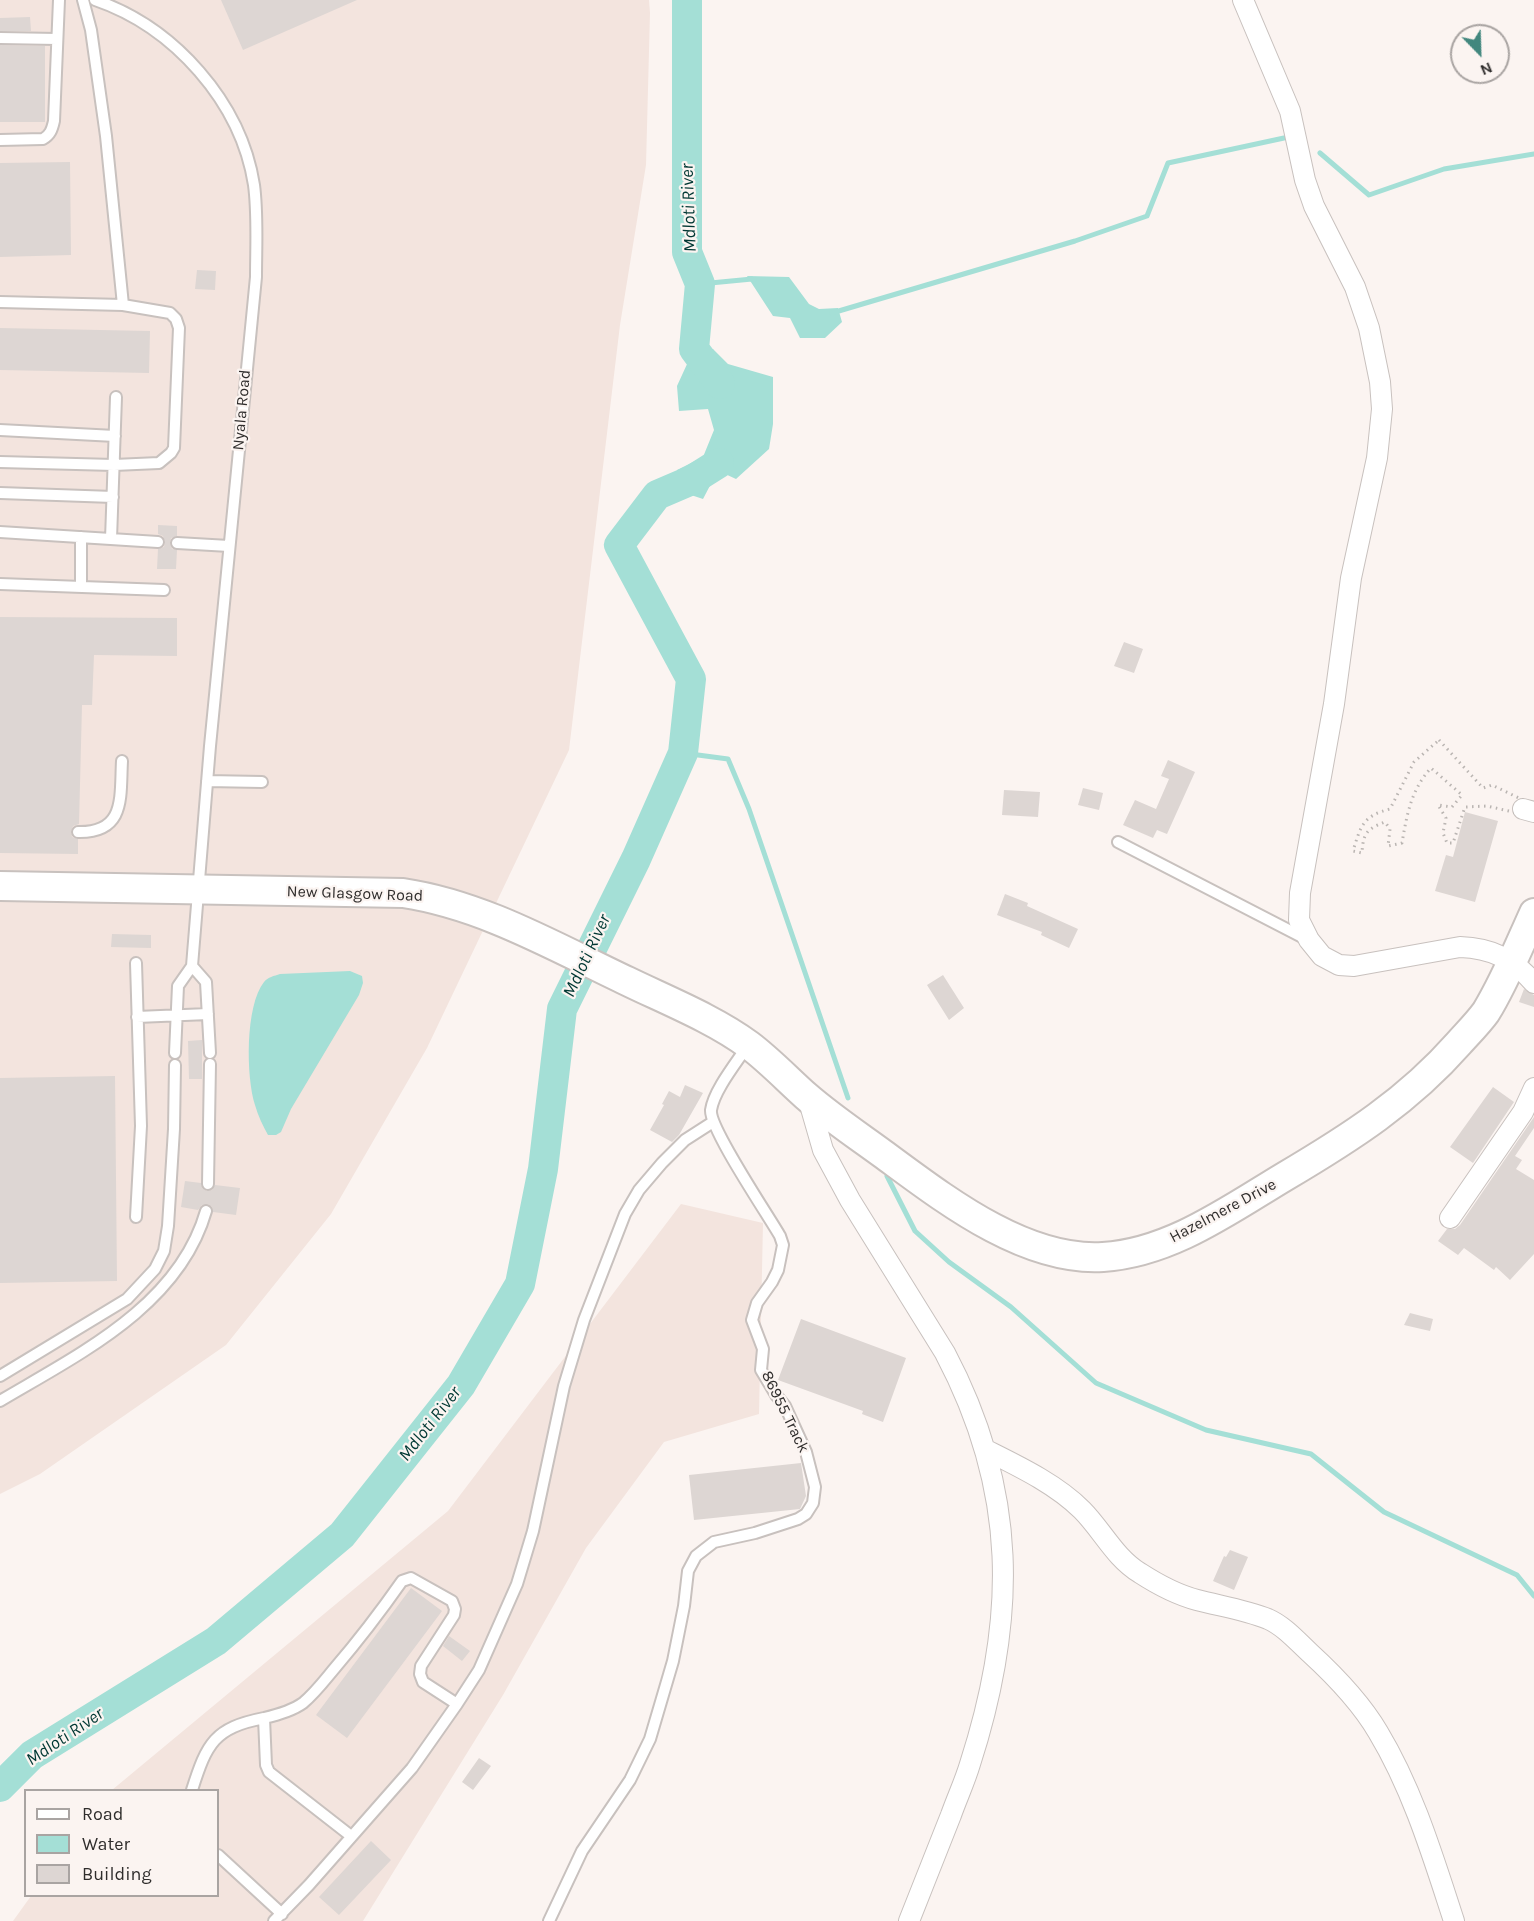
<!DOCTYPE html>
<style>
body{margin:0}
#map{position:relative;width:1534px;height:1921px;overflow:hidden;background:#fbf4f1;font-family:Karla,sans-serif}
canvas{display:block}
.legend{position:absolute;left:24px;top:1789px;width:195px;height:108px;box-sizing:border-box;background:#fbf4f1;border:2px solid #a9a4a2;margin:0;padding:8px 10px;list-style:none;font-size:18px;color:#2f2d2c}
.legend li{display:flex;align-items:center;gap:12px;height:30px}
.legend b{width:30px;border:2px solid #a9a4a2}
.north{position:absolute;left:1450px;top:24px;width:60px;height:60px;box-sizing:border-box;background:#fbf4f1;border:2px solid #a9a4a2;border-radius:50%;rotate:157deg;font-size:16px;font-weight:700;line-height:24px;text-align:center;color:#2f2d2c}
.north::after{content:'';display:block;margin:auto;width:21px;height:27px;background:#42877e;clip-path:polygon(50% 0,100% 100%,50% 72%,0 100%)}
</style>
<div id="map">
<canvas width="1534" height="1921"></canvas>
<ul class="legend">
<li><b style="height:8px;background:#fff"></b>Road</li>
<li><b style="height:16px;background:#a4dfd6"></b>Water</li>
<li><b style="height:16px;background:#ddd6d3"></b>Building</li>
</ul>
<div class="north">N</div>
</div>
<script>
const g = document.querySelector('canvas').getContext('2d');
g.lineJoin = 'round';
function paint(path, color) { g.fillStyle = color; g.fill(path, 'evenodd'); }
function strokePath(path, color, width, dash) { g.strokeStyle = color; g.lineWidth = width; g.lineCap = dash ? 'butt' : 'round'; g.setLineDash(dash || []); g.stroke(path); }
function write(font, color, halo, rows, align = 'center') {
  g.font = font + ' Karla,sans-serif'; g.lineWidth = 4.5; g.setLineDash([]); g.textBaseline = 'middle'; g.strokeStyle = halo; g.fillStyle = color; for (const [text, x, y, turn = 0] of rows) {
    g.save(); g.translate(x, y); g.rotate((+turn || 0) * Math.PI / 180); g.textAlign = isNaN(turn) ? turn : align; if (halo) g.strokeText(text, 0, 0); g.fillText(text, 0, 0); g.restore();
  }
}
const built = new Path2D(`
 M0,0H649L650,13L646,165L620,325L569,750L427,1048L331,1214L226,1345L40,1474L0,1494Z
 M681,1204L763,1223L759,1414L664,1442L586,1548L503,1695L363,1921H13L31,1896H218V1790H112L448,1511Z`);
const water = new Path2D(`
 M747,276L789,277L809,304L819,309L838,308L842,322L825,338H800L790,318L773,316Z
 M713,349L728,364L773,377V424L769,449L736,479L723,473L715,476L703,499L688,494L677,470L703,457L714,430L708,409L679,411L677,386L693,351Z
 M350,971L362,976L363,983L359,995L291,1109L281,1132L276,1135H268C263,1126 258,1116 255,1105C246,1077 245,1006 264,982C268,977 274,976 280,974Z`);
const stream = new Path2D(`
 M1320,153L1369,195L1444,169L1534,154
 M700,284L752,279L754,280
 M832,313L1075,241L1147,216L1168,163L1284,138
 M683,753L728,759L749,809L848,1098
 M887,1176L915,1231L949,1262L1011,1307L1096,1383L1206,1430L1311,1454L1384,1512L1517,1575L1534,1596`);
const river = new Path2D(`
 M687,0V252L700,284L694,349L720,384
 M0,1787L32,1755L216,1641L342,1535L461,1385L520,1284L543,1169L562,1009L636,859L683,753L691,679L619,545L657,495L692,480L719,463`);
const building = new Path2D(`
 M221,0H357L243,50Z
 M30,17L31,31H0V18Z
 M0,45L45,46V122H0Z
 M70,162L71,255L0,257V163Z
 M197,270L216,271L215,290L195,289Z
 M0,328L150,331L149,373L0,370Z
 M158,525L177,526V536L171,538L170,543L172,549L177,550L176,569H157L158,549L164,547L165,542L163,536L158,534Z
 M0,617L177,618V656L94,655L92,705H82L79,824L73,826L71,832L72,837L78,839V854L0,853Z
 M1124,642L1143,649L1134,673L1114,666Z
 M1168,760L1195,772L1167,834L1157,830L1153,838L1123,825L1135,800L1156,809L1169,779L1161,776Z
 M1083,788L1103,793L1099,810L1078,805Z
 M1004,790L1040,792L1038,817L1002,815Z
 M1465,812L1498,821L1475,902L1435,891L1446,855L1453,857Z
 M1005,894L1028,903L1027,906L1078,929L1069,948L1041,935L1042,932L997,915Z
 M112,934L151,935V948L111,947Z
 M943,975L964,1008L949,1020L927,985Z
 M1524,989L1534,995V1007L1519,1002Z
 M202,1040V1079H189L188,1041Z
 M115,1076L117,1281L0,1283V1078Z
 M685,1085L703,1093L679,1135L672,1142L650,1130L664,1105L662,1104L669,1091L680,1097Z
 M1493,1087L1514,1102L1473,1163L1450,1147Z
 M1534,1117V1128L1515,1156L1522,1160L1516,1169L1534,1180V1254L1510,1280L1496,1267L1494,1270L1464,1248L1458,1255L1438,1241L1447,1229H1455L1460,1225Z
 M185,1181L201,1183L202,1188L207,1191L212,1190L215,1185L240,1188L236,1215L213,1212L212,1207L208,1204L202,1205L198,1210L181,1207Z
 M1410,1313L1433,1319L1430,1331L1404,1325Z
 M801,1319L906,1358L883,1422L862,1414L863,1411L778,1380Z
 M801,1463L806,1496L800,1509L694,1520L689,1475Z
 M1230,1550L1248,1557L1234,1590L1213,1581L1224,1556L1226,1557Z
 M411,1588L442,1611L347,1738L316,1715Z
 M449,1636L470,1651L462,1661L443,1646Z
 M479,1758L491,1766L473,1790L462,1782Z
 M371,1841L391,1860L339,1915L319,1897Z`);
const path = new Path2D(`
 M1439,740L1483,788L1492,785L1525,801L1522,814L1487,806L1465,807L1453,843H1447L1443,833L1446,818L1438,805L1452,807L1462,795L1431,768C1411,790 1407,814 1402,843L1388,846L1390,829L1385,822C1367,829 1363,833 1362,853L1353,851C1361,825 1363,816 1390,809L1414,762Z`);
const lane = new Path2D(`
 M95,0C174,27 241,102 254,185C258,215 256,246 256,277L210,746L192,966L206,982L210,1053
 M0,38L57,39
 M0,140L43,139C50,135 52,130 54,121L59,0
 M0,302L123,305L106,136L91,30L83,0
 M0,430L115,436
 M0,462L114,465L159,463L171,453L174,448L179,328L176,319L170,313L123,305
 M0,493L113,497
 M0,532L158,542
 M81,537V587
 M111,539L116,397
 M177,543L229,546
 M0,584L164,590
 M207,781L262,782
 M78,832C126,833 120,797 122,761
 M1118,842L1306,939
 M136,963L141,1126L136,1217
 M137,1017L208,1014
 M175,1053L178,986L192,966
 M208,1184L210,1064
 M0,1376L127,1299L155,1269L164,1251L168,1226L174,1129L175,1065
 M0,1401C79,1354 179,1306 206,1211
 M264,1718L266,1765L269,1772L351,1836
 M192,1790C207,1743 214,1728 264,1718C277,1715 292,1711 303,1703C315,1693 324,1681 334,1669C358,1641 381,1611 402,1581L411,1578L452,1601L455,1609L454,1615L421,1666L420,1674L423,1682L457,1704
 M218,1855L282,1914
 M274,1921L309,1885L412,1768L457,1704L479,1670L517,1584L533,1531L564,1386L584,1320L625,1214L639,1190L662,1163L685,1140L713,1122
 M549,1921L582,1851L630,1780L650,1739L673,1661L684,1606L688,1571L696,1556L714,1542L755,1533L798,1519L806,1514L813,1503L815,1487L806,1452L785,1406L776,1395L761,1370L763,1349L752,1320L757,1303L772,1282L778,1270L783,1245L780,1236C768,1215 709,1128 711,1110C714,1090 737,1062 748,1045`);
const street = new Path2D(`
 M1243,0L1290,111L1305,180L1314,206L1355,287L1369,328L1380,382L1382,409L1377,458L1351,578L1334,704L1300,893L1299,920L1309,940L1322,956L1339,965L1354,966L1460,947C1492,948 1513,959 1534,983
 M1523,809L1534,812
 M808,1098L823,1150L850,1200L945,1353C1018,1491 1017,1618 970,1764C965,1781 957,1798 951,1815C937,1850 923,1886 909,1921
 M1450,1218L1523,1112L1534,1088
 M986,1450C1018,1466 1056,1484 1082,1510C1102,1530 1115,1558 1140,1573C1157,1584 1178,1595 1197,1600C1220,1606 1246,1610 1268,1619C1284,1626 1297,1641 1310,1653C1334,1675 1361,1703 1378,1732C1413,1790 1433,1857 1454,1921`);
const secondary = new Path2D(`
 M0,886L403,893C483,905 555,947 627,981C666,1000 714,1019 749,1045C769,1060 787,1079 806,1096C830,1117 857,1135 883,1154C943,1198 1024,1262 1103,1257C1170,1253 1229,1210 1284,1177C1350,1138 1408,1101 1459,1043C1468,1033 1478,1023 1486,1012C1505,981 1519,946 1534,913`);
const streetNames = [
 ["Nyala Road",242,410,-85],
 ["New Glasgow Road",355,894,2],
 ["Hazelmere Drive",1223,1211,-28],
 ["86955 Track",785,1412,64]
];
const waterNames = [
 ["Mdloti River",689,208,-92],
 ["Mdloti River",587,956,-65],
 ["Mdloti River",430,1424,-52],
 ["Mdloti River",65,1737,-34]
];
paint(built, '#f3e4de');
paint(water, '#a4dfd6');
strokePath(stream, '#a4dfd6', 5);
strokePath(river, '#a4dfd6', 30);
paint(building, '#ddd6d3');
strokePath(lane, '#c8c1be', 14);
strokePath(street, '#c8c1be', 22);
strokePath(secondary, '#c8c1be', 32);
strokePath(path, '#bab5b2', 3, [1.5, 4.5]);
strokePath(lane, '#fff', 10);
strokePath(street, '#fff', 20);
strokePath(secondary, '#fff', 28);
write('16px', '#2f2d2c', '#fbf4f1', streetNames);
write('italic 18px', '#003833', '#fbf4f1', waterNames);
</script>
